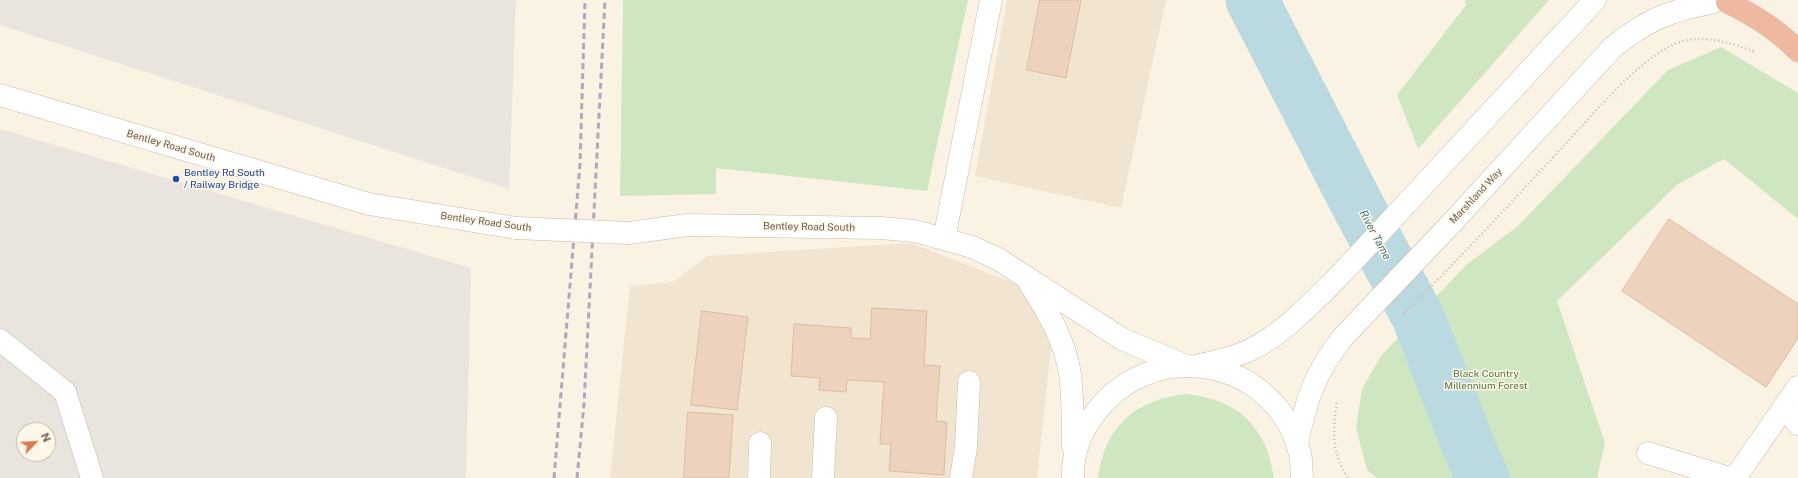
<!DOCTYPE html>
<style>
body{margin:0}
#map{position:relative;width:1798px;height:478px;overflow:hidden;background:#faf3e3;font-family:"Public Sans",sans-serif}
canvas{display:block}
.north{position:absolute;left:16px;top:422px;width:40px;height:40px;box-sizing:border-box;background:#fdf7e9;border:1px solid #c4b9aa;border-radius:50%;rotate:65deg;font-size:11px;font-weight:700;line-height:16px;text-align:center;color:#6f5b4c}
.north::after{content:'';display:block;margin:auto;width:14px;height:18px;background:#da7a52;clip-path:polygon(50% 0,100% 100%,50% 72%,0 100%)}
</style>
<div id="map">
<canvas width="1798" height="478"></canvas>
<div class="north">N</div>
</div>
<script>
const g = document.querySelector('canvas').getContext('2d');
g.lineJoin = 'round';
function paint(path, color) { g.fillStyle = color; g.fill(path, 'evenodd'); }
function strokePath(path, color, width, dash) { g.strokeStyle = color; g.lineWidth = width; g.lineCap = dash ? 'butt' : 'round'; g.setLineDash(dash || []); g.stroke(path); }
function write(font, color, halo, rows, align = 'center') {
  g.font = font + ' "Public Sans",sans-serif'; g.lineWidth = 3; g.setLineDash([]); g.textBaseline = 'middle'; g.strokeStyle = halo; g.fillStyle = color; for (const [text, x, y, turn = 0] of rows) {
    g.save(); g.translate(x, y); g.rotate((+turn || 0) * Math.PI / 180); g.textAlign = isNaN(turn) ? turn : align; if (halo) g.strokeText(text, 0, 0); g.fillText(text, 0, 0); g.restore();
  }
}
const residential = new Path2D(`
 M1007,0H1166L1121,208L975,176Z
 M911,243L1019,285L1052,339L1037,478H610L630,286L673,282L707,256Z`);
const industrial = new Path2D(`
 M0,0H516L509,189L0,25Z
 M0,129L471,268L466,478H0ZM24,430H48V454H24Z`);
const green = new Path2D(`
 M623,0H968L927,191L716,168V194L620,196Z
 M1465,0H1549L1418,149L1397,95L1466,5Z
 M1721,47L1798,93V219L1724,159L1678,184L1557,301L1605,443L1597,478H1497V476L1468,474V478H1377L1367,470L1356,428L1362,389L1381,356L1466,265L1518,226L1668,70Z
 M1186,394C1239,400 1266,426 1274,478H1098C1105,426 1135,400 1186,394Z`);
const water = new Path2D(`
 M1481,473L1497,476V478H1468V474Z`);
const river = new Path2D(`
 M1252,0L1359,208L1418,317L1471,452L1483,478`);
const building = new Path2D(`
 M1040,0H1081L1066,78L1027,70Z
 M1669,219L1798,304V338L1766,387L1622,291Z
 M872,308L927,311L924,365L940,366L936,421L947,422L944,475L889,471L891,444H880L884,382L847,380L846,392L819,390L820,378L791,376L794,324L851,328V338L870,339Z
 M702,311L748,317L737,410L691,405Z
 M688,412L733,415L729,478H684Z`);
const path = new Path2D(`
 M1401,317C1442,276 1481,235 1520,193C1540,171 1560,150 1580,128C1604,102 1648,51 1683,41C1707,35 1731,43 1753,51L1755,49
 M1337,403C1332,429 1332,455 1348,478`);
const minor = new Path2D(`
 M0,95L369,204L516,228
 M629,233L687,225L881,228L915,231L972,247L998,259L1122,339L1184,365
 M944,239L991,0
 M1029,282C1047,310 1065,340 1070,374C1073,398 1073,422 1073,446
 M0,340L65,392L92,478
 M1200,365C1217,361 1234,358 1250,350C1286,332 1315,300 1343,272L1595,0
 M1784,407L1798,424
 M1297,443C1307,398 1314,374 1343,337L1448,227L1613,47C1647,20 1668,11 1711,3
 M1648,453L1729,478
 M759,478L760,443
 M823,478L826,418
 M961,478L966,447L969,382
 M1073,478C1072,456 1080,433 1093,416C1150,335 1276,356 1300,454C1302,461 1301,470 1302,478
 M1735,478L1798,387`);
const highway = new Path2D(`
 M1727,2C1754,15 1777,29 1798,51`);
const rail = new Path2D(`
 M554,478L580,164L585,0
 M577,478L584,404L605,0`);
const minorBridge = new Path2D(`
 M516,228L629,233`);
const markers = [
 [176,179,4,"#1a4fb4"]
];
const streetNames = [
 ["Bentley Road South",171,146,16],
 ["Marshland Way",1476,196,-47],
 ["Bentley Road South",486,222,8],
 ["Bentley Road South",809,227,1]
];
const transitNames = [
 ["Bentley Rd South",184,173],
 ["/ Railway Bridge",184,185]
];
const parkNames = [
 ["Black Country",1486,374],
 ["Millennium Forest",1486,386]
];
const waterNames = [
 ["River Tame",1375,235,62]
];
paint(residential, '#f1e5d2');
paint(industrial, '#e9e4de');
paint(green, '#cfe6c3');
paint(water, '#bad9e1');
strokePath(water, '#a1c7d2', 1);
strokePath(river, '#bad9e1', 53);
paint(building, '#edd3bd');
strokePath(building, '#debb9f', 1);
strokePath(minor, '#c9bbab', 23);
strokePath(highway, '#dad4d0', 23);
strokePath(path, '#d1b7a1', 2.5, [1, 3]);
strokePath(minor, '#fff', 22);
strokePath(highway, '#efb99f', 22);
strokePath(rail, '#b6a3c2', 3, [6, 4]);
strokePath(minorBridge, '#c9bbab', 23, []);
strokePath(minorBridge, '#fff', 22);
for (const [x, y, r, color] of markers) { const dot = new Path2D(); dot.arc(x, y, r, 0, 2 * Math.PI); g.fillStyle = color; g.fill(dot); strokePath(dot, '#fdf7e9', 1.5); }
write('10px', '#6f5b4c', '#fdf7e9', streetNames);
write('10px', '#164399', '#fdf7e9', transitNames, 'left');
write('10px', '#547a48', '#fdf7e9', parkNames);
write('italic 11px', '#477481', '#fdf7e9', waterNames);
</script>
